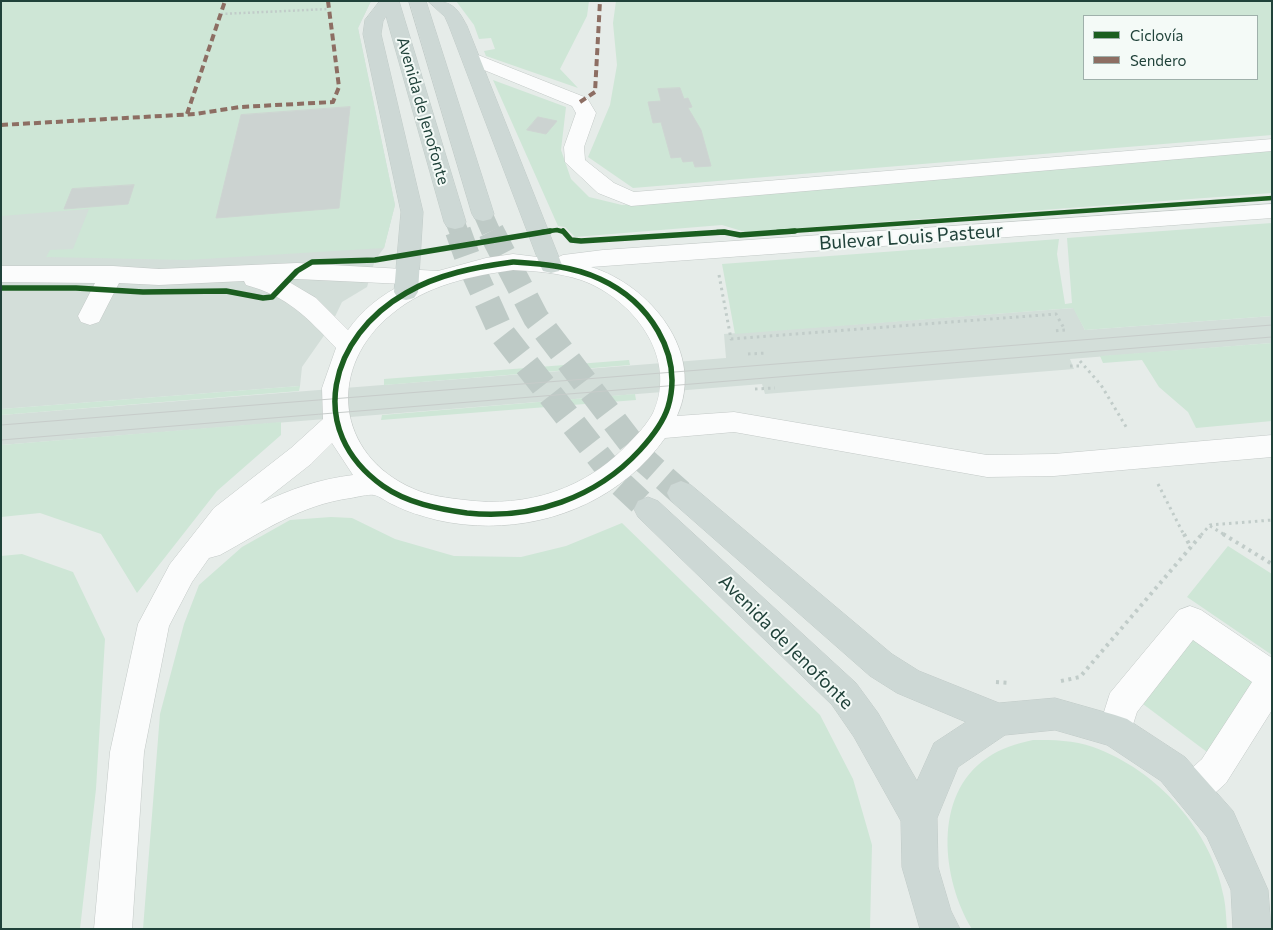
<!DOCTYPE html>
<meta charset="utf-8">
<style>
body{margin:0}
#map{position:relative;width:1273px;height:930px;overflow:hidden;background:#e6ece9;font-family:Commissioner,sans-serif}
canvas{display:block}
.frame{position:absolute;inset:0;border:2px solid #20423a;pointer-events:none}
.legend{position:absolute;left:1083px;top:15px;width:175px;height:65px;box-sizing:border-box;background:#f4faf7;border:1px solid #9fb0ab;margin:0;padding:6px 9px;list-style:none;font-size:15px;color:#20423a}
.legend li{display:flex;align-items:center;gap:10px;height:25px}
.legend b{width:25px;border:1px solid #9fb0ab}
</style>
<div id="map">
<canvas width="1273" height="930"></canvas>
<div class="frame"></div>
<ul class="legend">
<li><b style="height:6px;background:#1b5e20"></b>Ciclovía</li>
<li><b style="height:6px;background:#8d6e63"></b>Sendero</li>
</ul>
</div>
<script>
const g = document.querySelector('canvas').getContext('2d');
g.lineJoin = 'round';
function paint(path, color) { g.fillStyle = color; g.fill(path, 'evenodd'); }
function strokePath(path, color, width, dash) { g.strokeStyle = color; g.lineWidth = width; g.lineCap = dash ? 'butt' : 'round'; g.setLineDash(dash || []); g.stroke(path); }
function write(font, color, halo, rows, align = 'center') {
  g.font = font + ' Commissioner,sans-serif'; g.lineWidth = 4; g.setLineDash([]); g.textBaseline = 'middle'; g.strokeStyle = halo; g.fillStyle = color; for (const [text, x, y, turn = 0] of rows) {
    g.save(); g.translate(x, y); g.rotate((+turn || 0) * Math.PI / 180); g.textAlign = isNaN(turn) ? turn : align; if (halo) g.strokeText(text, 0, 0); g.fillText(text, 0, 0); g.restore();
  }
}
const built = new Path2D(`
 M1,1H371L358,28L395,205L384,248L375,260L367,287L342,302L330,327L302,367L300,386L1,409Z
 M1074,308L1085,330L1272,316V343L1070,359L1074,369L765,394L762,384L1,445V415L726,358L724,334Z`);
const green = new Path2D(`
 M1,1H371L358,28L395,205L384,248L187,260L46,257L50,250L73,249L89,209L1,216Z
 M456,1H589L587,16L560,69L578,88L486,56L484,51L495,49L491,38L479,39L474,25Z
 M616,1H1272V135L633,188L588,157L610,105L617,65L613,23ZM1084,16H1257V79H1084Z
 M493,80L566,107L561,150L571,179L589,197L622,205L1272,149V193L745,232L722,225L575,237L565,227L558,226Z
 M1272,223V316L1085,330L1073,308L735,334L722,264L1059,239L1057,254L1065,304L1072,303L1067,238Z
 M1272,343V421L1196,428L1188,412L1159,387L1142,360L1103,363L1100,356Z
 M629,360L630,365L384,385V379Z
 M300,386L299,391L1,415V409Z
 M635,394L636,400L381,420L382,415Z
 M281,422V435L217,491L137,593L101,534L40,513L1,517V445Z
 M331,517L352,518L395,539L454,556L521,557L566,546L622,523L820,715L853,779L872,845L870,929H143L160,714L184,624L199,585L242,547L290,520Z
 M1228,546L1272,574V655L1187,597Z
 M22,554L73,572L105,639L96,789L80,929H1V556Z
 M1192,637L1255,681L1207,752L1143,704Z
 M1033,740C1053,740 1074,740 1093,747C1157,770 1212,830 1224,898C1226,908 1226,919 1227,929H972C942,880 932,795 987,758C1001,748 1016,744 1033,740Z`);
const building = new Path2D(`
 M680,88L684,99L688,98L692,107L688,108L701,130L711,166L695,167L693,161L683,162L681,157L671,158L661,122L653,123L648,102L661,101L658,89Z
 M350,107L339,208L216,218L241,115Z
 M538,117L557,121L546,134L527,130Z
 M134,185L128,204L64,209L72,189Z`);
const majorTunnelFar1 = new Path2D(`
 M483,214L491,232
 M455,222L459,232`);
const majorTunnel = new Path2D(`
 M458,231L468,259L501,332L619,482L648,509
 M491,231L536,318L644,460L681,493`);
const pathFar2 = new Path2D(`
 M221,14L328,9`);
const pathFar1 = new Path2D(`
 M719,275L731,339L1056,314L1065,330L1053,331
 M748,354L766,353
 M1080,361L1101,385L1128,430
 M1070,366H1083
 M755,389L775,388
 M1158,484L1184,535
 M1210,526L1225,535
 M1201,535L1210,525L1272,520`);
const path = new Path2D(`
 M1184,534L1191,548
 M1223,534L1272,564
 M1061,681L1080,677L1202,534
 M996,682L1010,683`);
const minor = new Path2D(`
 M473,53L587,98L596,113L584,147L585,160L614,183L634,192L1272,139V151L631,206L598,193L565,162L564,147L576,113L572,106L467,63L464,59L467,55Z
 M1272,204V218L591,267C650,285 706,353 677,416L734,412L987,455L1054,454L1272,435V457L1054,476L987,477L734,432L665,438C614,510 522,539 437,520C422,516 407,512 394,505C388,503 380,496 374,495C367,494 358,497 351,498C300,505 264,531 220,555L209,558L192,582L169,626L144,752L132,929H94L110,752L138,624L170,564L214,508L291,448L323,419L322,388L336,348C307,317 287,296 246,285L244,281L159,285L119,283L99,322L90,325L81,322L78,316L95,283L1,282V266H113L159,269L297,263L438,271L486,258L513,254L554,259L563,255L603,250ZM513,270C536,271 560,273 581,280C632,298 679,357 653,413C647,424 638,434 629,443C586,489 527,508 465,500C448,498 430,496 414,489C335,455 326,366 393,313C427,285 471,276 513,270ZM284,279H297L404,284C382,294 362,310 348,330L316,298ZM332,443L353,475C320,479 290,489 260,504L311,464Z
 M1190,606L1201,610L1272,658V710L1226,783L1204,803L1192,808L1180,803L1175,791L1180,779L1202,759L1252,682L1193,640L1137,712L1127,743L1115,747L1103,743L1098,731L1110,693L1179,610Z`);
const major = new Path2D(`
 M380,1H399L466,222L463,227L455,229L447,227L444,222L386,16L383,21L381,34L423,212L418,292L414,298L406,300L398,298L394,292L401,212L363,34L365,20Z
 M409,1H426L494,214L491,219L483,221L475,219L472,214Z
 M428,1C451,1 456,5 467,26L562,265L559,271L551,273L543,271L540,265L449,26L445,17Z
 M681,481L691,485L892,654L919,671L999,703L1055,698L1115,715L1127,719L1185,757L1233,811L1268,890L1271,929H1233L1231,890L1207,837L1161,781L1107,745L1055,730L1005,735L958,767L937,818L938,867L951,911L960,929H920L902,867L901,821L854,737L832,705L638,517L634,509L638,501L648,497L658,501L856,683L878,713L917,781L934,743L966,722L897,693L870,676L671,501L667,493L671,485Z`);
const tram = new Path2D(`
 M1,425L1272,325
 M1,440L1272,337`);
const quiet = new Path2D(`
 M580,102L595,92L600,1
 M187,114L225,1
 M1,125L195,114L240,107L333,102L339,87L328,1`);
const cyclewayFar1 = new Path2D(`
 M542,232L557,230L564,232
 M717,232H726
 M777,232L1272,198`);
const cycleway = new Path2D(`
 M563,231L571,240L581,241L724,232L740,235L795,231
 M513,262C542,264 573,266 600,279C648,301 684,353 668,407C663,423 651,438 640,450C596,498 532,520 467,513C438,509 407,503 383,486C304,430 330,336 406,293C438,274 476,267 513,262Z
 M1,288H76L143,292L226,291L263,298L272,297L297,271L312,262L375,260L550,231`);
const farStreetnames = [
 ["Avenida de Jenofonte",423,111,74]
];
const streetNames = [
 ["Bulevar Louis Pasteur",911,237,-4],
 ["Avenida de Jenofonte",786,642,45]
];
paint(built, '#d3ded9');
paint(green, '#cee6d6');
paint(building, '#ccd3d1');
strokePath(building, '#ced5d2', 1);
strokePath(majorTunnelFar1, '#becac6', 19, [19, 10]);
strokePath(majorTunnel, '#becac6', 26, [26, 12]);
strokePath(minor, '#c3c9c7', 1);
strokePath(major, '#c1cbc8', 1);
strokePath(pathFar2, '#c1ccc9', 2.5, [2, 2.5]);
strokePath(pathFar1, '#c1ccc9', 3, [2.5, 4]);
strokePath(path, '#c1ccc9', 4, [3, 4.5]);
paint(minor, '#fbfcfc');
paint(major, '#cdd8d5');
strokePath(tram, '#c7ccca', 1);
strokePath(quiet, '#8d6e63', 4, [7, 4]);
strokePath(cyclewayFar1, '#1b5e20', 4.5);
strokePath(cycleway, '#1b5e20', 5.5);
write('16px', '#20423a', '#f4faf7', farStreetnames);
write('19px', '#20423a', '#f4faf7', streetNames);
</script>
